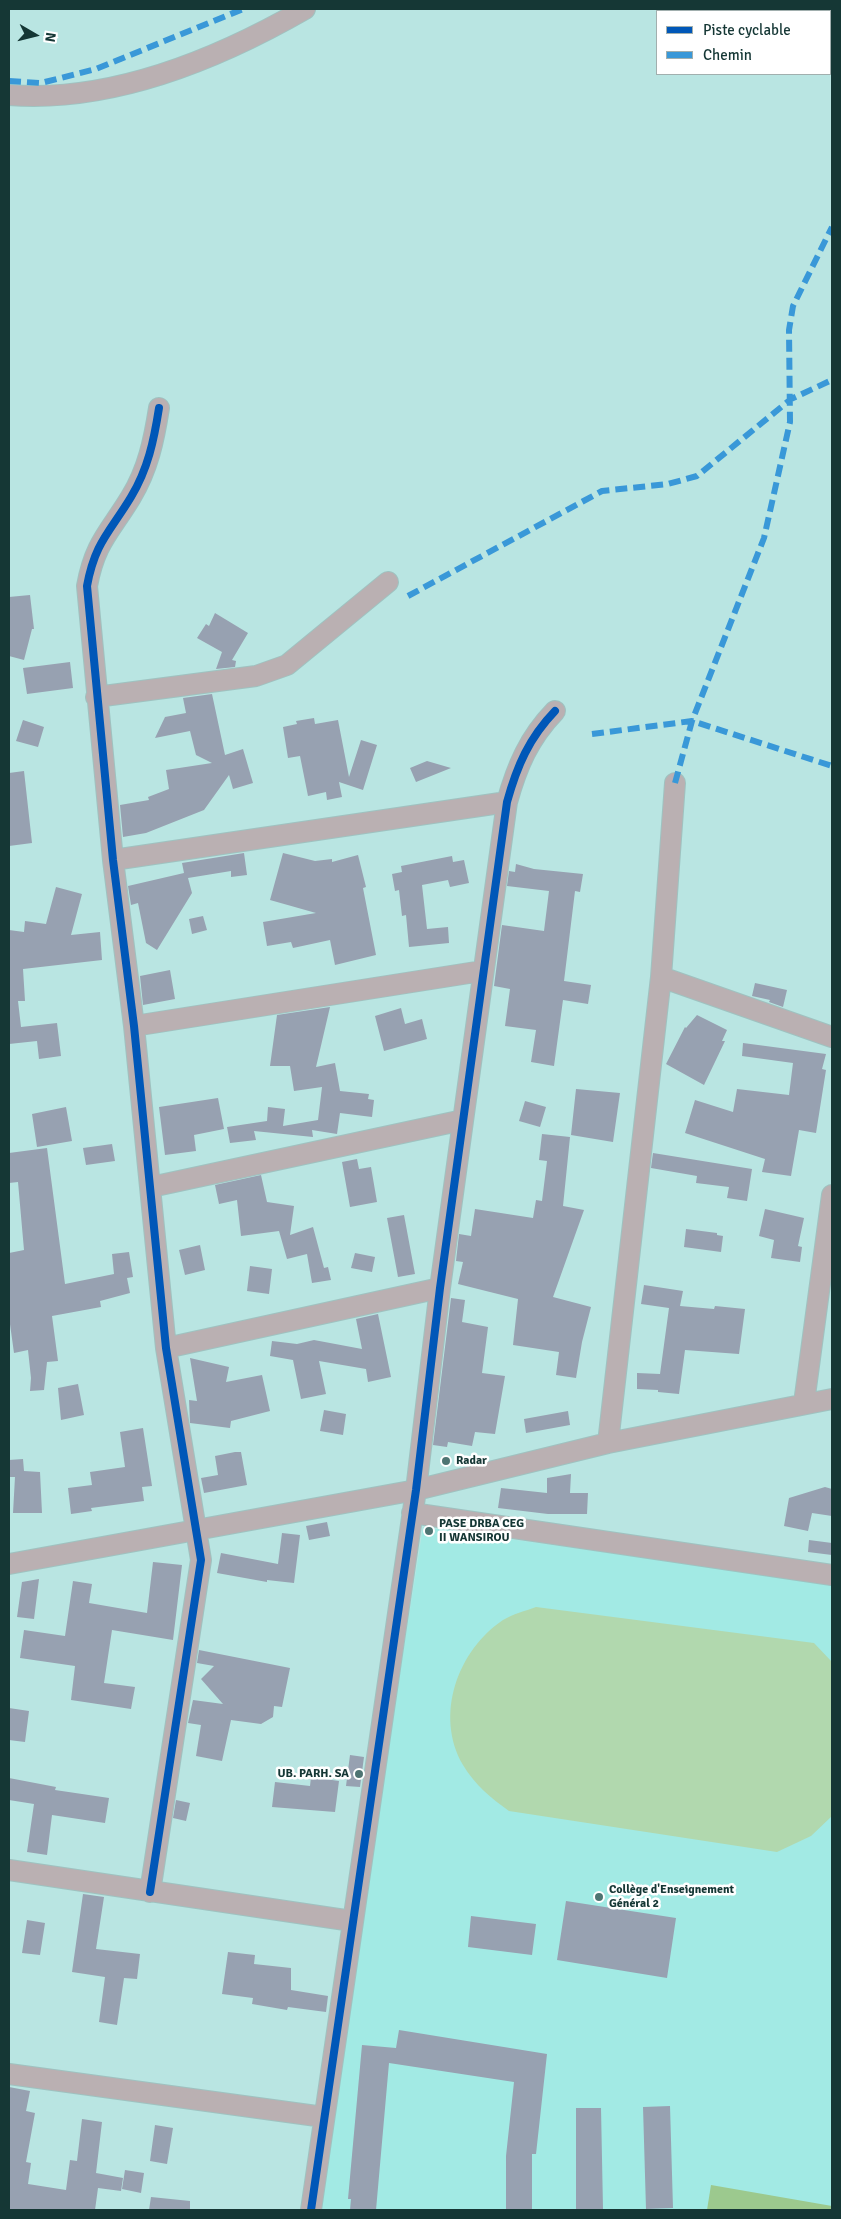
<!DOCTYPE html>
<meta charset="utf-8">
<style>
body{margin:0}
#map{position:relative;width:841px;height:2219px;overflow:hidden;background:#b9e5e2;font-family:Signika,sans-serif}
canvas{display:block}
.frame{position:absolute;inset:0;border:10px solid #153735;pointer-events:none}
.legend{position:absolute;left:656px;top:10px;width:175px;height:65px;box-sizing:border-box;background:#fff;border:1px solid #a1afae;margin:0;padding:6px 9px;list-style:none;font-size:15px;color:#153735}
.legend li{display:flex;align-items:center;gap:10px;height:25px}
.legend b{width:25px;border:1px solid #a1afae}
.north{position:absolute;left:10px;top:10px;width:50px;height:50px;-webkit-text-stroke:4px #fff;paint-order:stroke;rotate:98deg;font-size:14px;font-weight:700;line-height:20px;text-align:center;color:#153735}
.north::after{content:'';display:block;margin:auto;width:18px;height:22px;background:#153735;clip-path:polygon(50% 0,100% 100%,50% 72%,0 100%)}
</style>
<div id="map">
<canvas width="841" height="2219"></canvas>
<div class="frame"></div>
<ul class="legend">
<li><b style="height:6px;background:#0057b8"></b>Piste cyclable</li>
<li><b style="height:6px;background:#3998d8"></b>Chemin</li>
</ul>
<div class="north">N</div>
</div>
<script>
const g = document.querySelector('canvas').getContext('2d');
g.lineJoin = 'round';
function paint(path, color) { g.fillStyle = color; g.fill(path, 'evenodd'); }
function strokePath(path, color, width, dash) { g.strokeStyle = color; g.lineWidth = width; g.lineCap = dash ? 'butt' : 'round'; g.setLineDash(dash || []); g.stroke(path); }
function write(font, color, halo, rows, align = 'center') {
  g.font = font + ' Signika,sans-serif'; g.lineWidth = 5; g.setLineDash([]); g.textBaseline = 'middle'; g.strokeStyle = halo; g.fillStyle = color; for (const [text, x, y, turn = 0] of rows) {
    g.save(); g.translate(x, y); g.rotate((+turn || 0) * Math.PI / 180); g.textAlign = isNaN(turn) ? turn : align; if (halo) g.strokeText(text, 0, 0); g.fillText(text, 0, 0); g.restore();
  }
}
const built = new Path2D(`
 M423,1527L832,1584V2210H315Z`);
const green = new Path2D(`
 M536,1607L814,1643L832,1662V1816L811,1836L777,1852L509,1811C491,1798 475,1785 463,1765C434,1715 458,1650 503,1620C513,1614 525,1611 536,1607Z`);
const forest = new Path2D(`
 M711,2185L832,2206V2210H707Z`);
const building = new Path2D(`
 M30,595L34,629H32L24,660L9,656V597Z
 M215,613L248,633L232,660L236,661L235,667L216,669L222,652L197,638L206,624L209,626Z
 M70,662L73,688L27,694L23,668Z
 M212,694L225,755L243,749L253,783L233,789L229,775L204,810L146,833L123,837L120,805L149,800L148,797L169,789L166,770L212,763L196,755L190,731L155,738L165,717L186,713L183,698Z
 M314,718L315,724L338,720L349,777L361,740L377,745L363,790L339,782L342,797L327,800L326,792L308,796L300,756L288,758L283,727L297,724L296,721Z
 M23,720L44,727L38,747L16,741Z
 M427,761L451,768L416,782L410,768Z
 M24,771L32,843L9,846V773Z
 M244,853L247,875L231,877V871L188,878L192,893L157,950L146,943L138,903L131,905L128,886L184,873L182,863Z
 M283,853L315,861L332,859V862L358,855L366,887L363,888L376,955L335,965L330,940L293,948L291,942L267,946L263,922L316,913L270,900Z
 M452,856L453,862L464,860L469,883L450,887L448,880L422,885L427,929L448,927L449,943L409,947L406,915L402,916L399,890L395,891L392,874L402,872L401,866Z
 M516,864L534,869L583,874L580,892L575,891L564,981L591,985L588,1004L563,1000L554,1066L531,1062L536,1030L505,1026L510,989L494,986L502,925L544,931L549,891L507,886L509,871L515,872Z
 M56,887L82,894L71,935L100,932L102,960L23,969L25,1001H18L21,1027L57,1023L61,1056L39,1059L37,1041L9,1044V930L24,932L25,921L46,924Z
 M203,916L207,930L192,934L189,919Z
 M170,970L175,999L143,1005L140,976Z
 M755,983L787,990L783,1007L769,1002L770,1000L752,996Z
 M330,1007L316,1067L335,1063L340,1091L369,1094L368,1099L374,1100L372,1117L340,1113L337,1134L312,1130L313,1137L254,1131L256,1140L230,1143L227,1127L267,1121L268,1107L285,1109L283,1126L318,1120L322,1087L294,1091L290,1066H270L277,1015Z
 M401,1008L405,1024L422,1019L427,1039L384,1051L375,1016Z
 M697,1015L727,1030L722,1041H725L704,1085L666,1064L685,1027L686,1028Z
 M743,1043L826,1054L822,1069L826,1070L816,1133L799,1130L791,1176L762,1172L765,1159L685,1133L695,1100L733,1112L737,1089L789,1095L793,1063L742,1056Z
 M576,1089L620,1093L613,1142L571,1135Z
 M218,1098L224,1129L194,1135L196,1151L165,1155L159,1107Z
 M525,1101L546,1107L540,1127L519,1121Z
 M66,1107L72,1141L37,1147L32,1114Z
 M542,1134L570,1137L563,1206L584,1210L553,1297L591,1307L582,1342L576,1378L556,1375L559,1352L513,1345L518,1299L458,1284L463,1262L456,1261L459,1234L471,1236L475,1209L533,1218L536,1200L542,1201L547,1161L539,1160Z
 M112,1144L115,1161L86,1165L83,1148Z
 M47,1148L65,1284L114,1274L112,1254L129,1252L133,1277L127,1278L130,1293L100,1301L101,1307L52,1316L58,1361L47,1362L44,1390L30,1391L31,1378L28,1350L14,1353L9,1317V1253L24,1250L18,1182L9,1183V1153Z
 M653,1153L752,1169L747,1201L727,1198L729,1187L696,1183L697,1176L651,1168Z
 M357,1159L359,1169L371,1167L377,1202L350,1207L342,1162Z
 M261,1175L267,1202L294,1206L290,1235L313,1227L324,1268L328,1267L331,1280L312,1283L307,1254L287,1259L279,1231L241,1236L237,1200L219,1204L215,1185Z
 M765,1209L804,1218L798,1246L802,1247L800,1262L771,1258L774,1240L759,1236Z
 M404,1215L415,1274L398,1277L387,1218Z
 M686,1229L717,1233V1235L723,1236L721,1252L684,1247Z
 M200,1245L205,1270L185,1275L179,1250Z
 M355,1253L375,1257L372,1272L351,1268Z
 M250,1266L272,1269L269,1294L247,1291Z
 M644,1285L683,1291L680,1306L714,1309L715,1306L745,1309L739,1354L685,1350L679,1394L658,1392V1390L637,1389V1373L660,1374L669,1308L641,1304Z
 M451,1298L465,1300L462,1322L488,1327L482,1373L505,1376L495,1434L475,1432L472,1446L448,1442L447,1447L433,1445Z
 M378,1314L391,1377L368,1382L366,1369L319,1361L326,1394L301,1399L293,1360L270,1356L272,1341L297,1344L314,1340L362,1349L356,1319Z
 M190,1358L229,1367L226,1382L262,1375L270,1411L231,1421L230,1428L190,1423L189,1400L197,1401Z
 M78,1384L84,1415L61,1420L58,1388Z
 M324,1410L346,1414L343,1435L320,1431Z
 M568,1411L570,1425L526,1433L524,1419Z
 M143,1428L152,1486L142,1487L144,1501L91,1508L92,1511L71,1514L68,1488L92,1485L90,1472L125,1467L120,1432Z
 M235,1452H241L247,1485L204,1493L201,1478L218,1475L215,1456Z
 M23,1459L24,1471L40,1472L42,1513H13L15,1477H9V1460Z
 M571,1474L570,1493H588L587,1514H548L498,1508L501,1488L547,1493V1478Z
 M825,1487L832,1489V1516L812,1513L808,1531L784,1526L789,1498Z
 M327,1522L330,1536L309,1540L306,1526Z
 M282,1533L300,1535L294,1583L267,1580V1582L217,1573L221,1553L278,1564Z
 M809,1540L832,1543V1555L808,1552Z
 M153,1562L182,1565L173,1640L112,1630L104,1683L135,1687L131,1709L71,1700L75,1666L20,1658L24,1630L65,1636L73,1581L92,1584L89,1603L147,1613Z
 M39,1579L34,1619L17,1617L22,1582Z
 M199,1650L290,1668L282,1707L274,1706L273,1717L261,1724L231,1720L222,1761L196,1756L201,1725L188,1723L193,1700L223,1704L201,1679L214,1666L197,1663Z
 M9,1708L29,1711L25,1742L9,1740Z
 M350,1755L364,1757L360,1787L346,1786Z
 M311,1777L339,1781L335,1812L272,1807L275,1782L310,1786Z
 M9,1778L56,1787L55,1790L109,1798L105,1823L52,1815L47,1855L27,1852L34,1804L9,1800Z
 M176,1800L190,1803L186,1821L173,1818Z
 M83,1894L104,1897L96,1949L140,1954L137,1979L124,1978L117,2025L99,2022L105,1977L72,1972Z
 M566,1901L676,1918L667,1978L557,1960Z
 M471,1916L536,1924L532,1955L468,1947Z
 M27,1920L45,1923L40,1955L22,1953Z
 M228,1952L255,1955L254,1964L291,1968V1990L328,1996L326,2012L288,2007L287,2010L252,2004L253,1998L222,1994Z
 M399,2030L547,2054L536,2154H532V2210H506V2156L514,2082L389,2063L376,2210H350L351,2199H348L362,2045L396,2048Z
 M9,2087L30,2091L26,2111L35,2113L26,2162L31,2163L28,2184L66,2190L70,2160L77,2161L82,2119L102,2122L96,2173L123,2178L121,2191L98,2188L95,2210H9Z
 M670,2106L673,2208L646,2209L643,2107Z
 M576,2108H601L603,2209H576Z
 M155,2125L173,2128L167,2164L150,2161Z
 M125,2170L144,2173L141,2193L122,2189Z
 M151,2197L190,2201V2210H149Z`);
const street = new Path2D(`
 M9,95C111,103 218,59 305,9
 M96,697L256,676L287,665L388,582
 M113,860L507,802
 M661,977L832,1037
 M134,1026L482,971
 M151,1187L463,1120
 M166,1348L440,1288
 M804,1403L832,1195
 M608,1443L661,977L675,783
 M412,1513L832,1575
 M9,1564L416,1490L608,1443L832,1399
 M9,1870L352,1921
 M150,1892L201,1560L166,1348L134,1026L113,860L87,586C95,542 110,532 131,497C148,469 154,440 159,408
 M9,2074L324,2117
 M311,2210L416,1490L440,1288L507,802C517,766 529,738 555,711`);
const quiet = new Path2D(`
 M9,81L41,83L96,69L243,9
 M408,596L602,491L668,484L697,476L791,399L832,380
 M592,734L692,721L832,766
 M675,783L692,721L764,538L790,422L789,330L793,306L832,227`);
const cycleway = new Path2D(`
 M150,1892L201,1560L166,1348L134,1026L113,860L87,586C95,542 110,532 131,497C148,469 154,440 159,408
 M311,2210L416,1490L440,1288L507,802C517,766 529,738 555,711`);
const markers = [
 [446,1461,5,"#4e7472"],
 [429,1531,5,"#4e7472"],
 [359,1774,5,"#4e7472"],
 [599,1897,5,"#4e7472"]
];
const poiNames = [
 ["Radar",456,1461],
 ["PASE DRBA CEG",439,1524],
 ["II WANSIROU",439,1538],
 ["UB. PARH. SA",349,1774,"right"],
 ["Collège d'Enseignement",609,1890],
 ["Général 2",609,1904]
];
paint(built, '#a2eae4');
paint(green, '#b1d8ae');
paint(forest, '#9cc98e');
paint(building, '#97a1b1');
strokePath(street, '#9fc2c0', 22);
strokePath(street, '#bab0b2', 20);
strokePath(quiet, '#3998d8', 6, [12, 6]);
strokePath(cycleway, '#0057b8', 8);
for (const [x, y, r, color] of markers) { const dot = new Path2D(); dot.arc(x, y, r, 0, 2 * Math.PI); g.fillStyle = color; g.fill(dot); strokePath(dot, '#fff', 2); }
write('bold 12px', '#153735', '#fff', poiNames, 'left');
</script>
